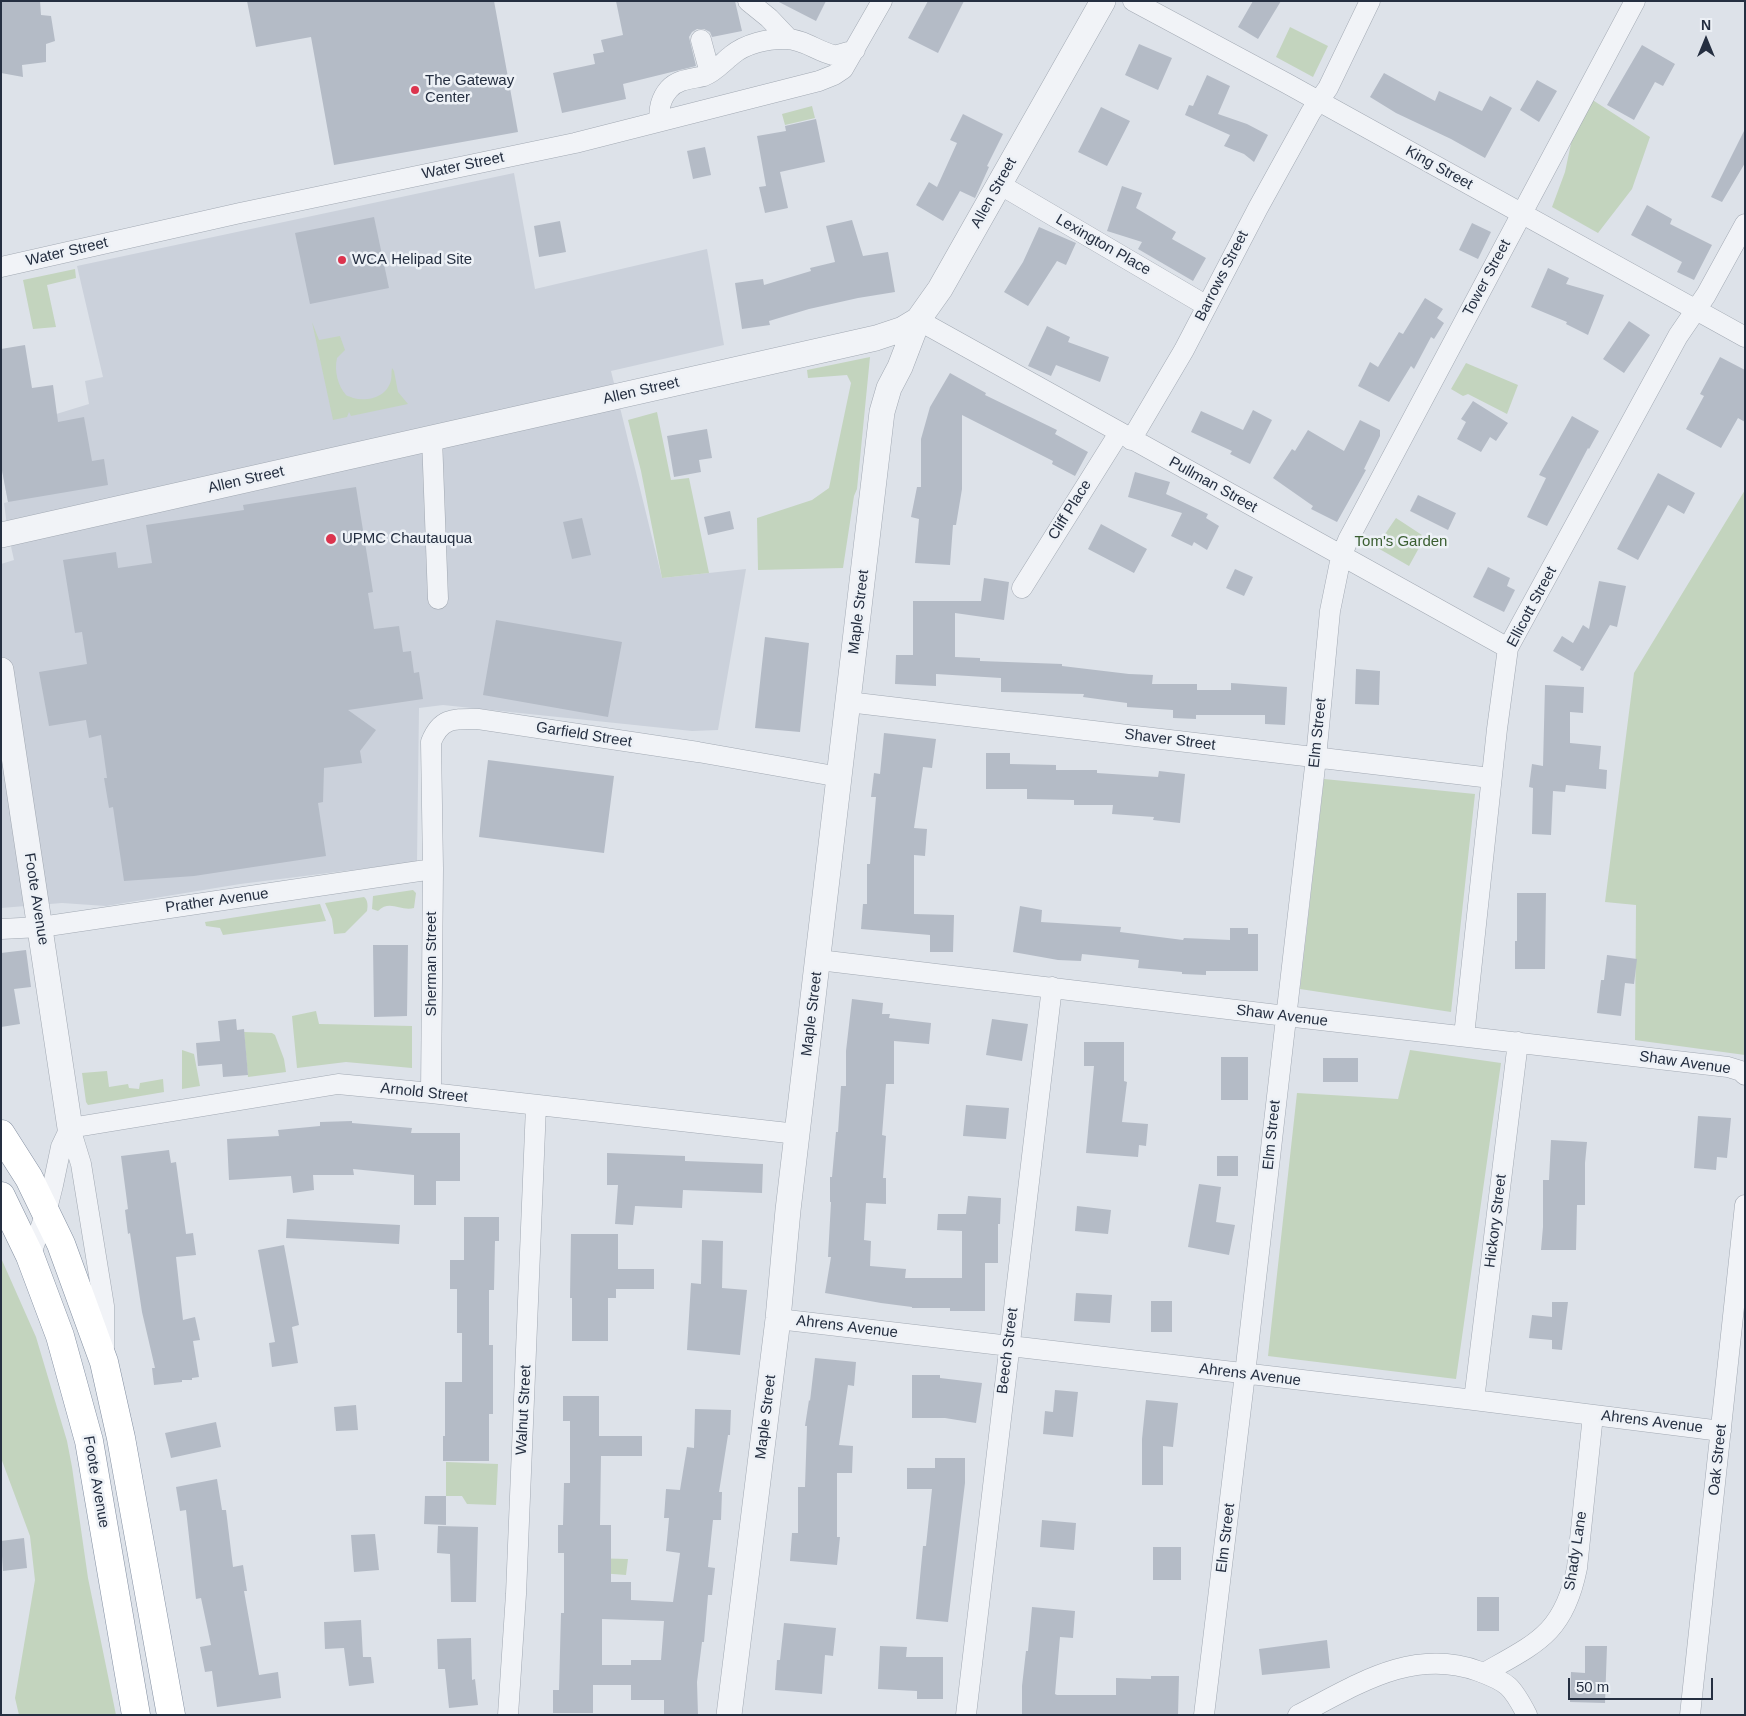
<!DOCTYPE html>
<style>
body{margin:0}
#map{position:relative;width:1746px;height:1716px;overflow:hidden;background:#dde2e9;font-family:Arial,sans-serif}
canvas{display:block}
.frame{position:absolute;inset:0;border:2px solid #252f41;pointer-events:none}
.north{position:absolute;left:1681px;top:15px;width:50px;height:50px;-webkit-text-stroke:4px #edf1f6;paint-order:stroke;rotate:0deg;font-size:14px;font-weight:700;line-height:20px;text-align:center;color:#252f41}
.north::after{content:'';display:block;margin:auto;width:18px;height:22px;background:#252f41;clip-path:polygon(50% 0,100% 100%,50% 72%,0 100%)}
.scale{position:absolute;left:1568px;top:1678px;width:145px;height:22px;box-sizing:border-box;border:2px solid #252f41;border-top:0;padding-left:6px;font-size:15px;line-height:18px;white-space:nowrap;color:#252f41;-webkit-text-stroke:4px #edf1f6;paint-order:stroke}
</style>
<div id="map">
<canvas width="1746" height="1716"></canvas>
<div class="frame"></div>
<div class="north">N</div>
<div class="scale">50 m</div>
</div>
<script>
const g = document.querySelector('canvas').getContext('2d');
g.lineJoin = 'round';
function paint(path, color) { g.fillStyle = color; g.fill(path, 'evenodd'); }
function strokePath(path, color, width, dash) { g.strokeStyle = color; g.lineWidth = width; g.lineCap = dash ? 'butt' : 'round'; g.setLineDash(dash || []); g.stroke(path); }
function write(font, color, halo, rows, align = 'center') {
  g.font = font + ' Arial,sans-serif'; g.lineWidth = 5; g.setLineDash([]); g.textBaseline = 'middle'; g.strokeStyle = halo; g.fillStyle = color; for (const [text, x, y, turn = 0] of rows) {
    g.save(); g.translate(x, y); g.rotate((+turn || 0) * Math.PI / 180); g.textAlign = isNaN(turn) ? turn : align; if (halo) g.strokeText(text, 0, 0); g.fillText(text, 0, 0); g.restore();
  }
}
const built = new Path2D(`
 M514,173L535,289L707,249L724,345L611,371L662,578L746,569L718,730L692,731L443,705L419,708L417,862L240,884L106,906L62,903L1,908V564L14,560L8,533L4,503L8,502L1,465V431L89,404L85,381L103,377L77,266Z`);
const green = new Path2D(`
 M1290,27L1328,46L1313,77L1276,57Z
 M1591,99L1650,137L1632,189L1598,233L1552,207L1565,172L1573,134Z
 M812,106L815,118L785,125L782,114Z
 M75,269L76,278L47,285L56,327L33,329L23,280Z
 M312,322L319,340L340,336L345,350L337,358C334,371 338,386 346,395C347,396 352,397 353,398C368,402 387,397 391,380C392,376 391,372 392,368L394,371L398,392L408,404L351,416L349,412L347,417L333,420Z
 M870,357L857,489L854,496L843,568L758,570L757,518L812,500L829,488L851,383L847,375L808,378L807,370Z
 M1466,363L1518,385L1507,414L1468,394L1463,396L1451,389Z
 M657,412L671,480L689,478L709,573L662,578L641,471L628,420Z
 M1745,490V1055L1635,1040L1636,905L1605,902L1634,673Z
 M1396,518L1425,537L1409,566L1376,547Z
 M1324,779L1475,794L1451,1012L1300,989Z
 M413,890L416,893L414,908C401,912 390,899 378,911L372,909L373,896Z
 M364,897C368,900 368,906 367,911L345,933L334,934L332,919L325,903Z
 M320,904L326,921L223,935L220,928L206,926L205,922Z
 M316,1011L319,1024L412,1026V1068L346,1062L297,1068L292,1016Z
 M244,1032L272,1033L275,1035L284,1059L286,1072L248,1077Z
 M182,1050L194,1054L200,1086L182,1089Z
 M1410,1050L1501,1063L1456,1379L1268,1356L1297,1093L1398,1099Z
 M107,1071L109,1087L128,1084L129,1088L139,1089L140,1083L163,1079L164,1092L88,1105L86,1102L82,1073Z
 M1,1258L36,1337L67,1441L72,1467L88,1578L116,1715H19L15,1698L35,1580L30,1536L1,1458Z
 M446,1462L498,1464L496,1505L467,1504L462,1496H446Z
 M587,1558L628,1559L626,1575L600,1573Z`);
const building = new Path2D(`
 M1,1H40L41,15L51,16L55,41L46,44V62L22,65L23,77L1,73Z
 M247,1H494L518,132L334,165L311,37L256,47Z
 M616,1H735L742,31L712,37L710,32L704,29H697L692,32L689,37L696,66L623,84L626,99L562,113L553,73L595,64L593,54L604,52L601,40L623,35Z
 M777,1H826L816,21Z
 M928,1H964L938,53L908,38Z
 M1253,1H1281L1258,39L1238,27Z
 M1139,44L1172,58L1158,90L1125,75Z
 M1642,45L1675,64L1663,86L1655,82L1634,120L1607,105Z
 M1384,73L1435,101L1439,91L1482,111L1490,96L1512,108L1485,158L1451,139L1396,113L1370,97Z
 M1207,75L1230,86L1218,114L1247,124L1268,135L1254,162L1244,154L1224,146L1230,135L1185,115L1189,105L1193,106Z
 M1537,80L1557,91L1539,122L1520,110Z
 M1101,107L1130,121L1107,166L1078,152Z
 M963,114L1003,134L987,166L989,167L975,198L960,191L943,221L916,205L929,182L937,187L957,143L950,140Z
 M816,119L825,162L780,172L788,208L765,213L759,187L766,186L757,136L786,131L785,126Z
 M1745,129V163L1722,202L1711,197Z
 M705,147L711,175L693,179L687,151Z
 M1122,186L1142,193L1136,208L1176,232L1172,239L1206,258L1193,281L1138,249L1142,242L1107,231Z
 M1647,205L1672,219L1670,224L1712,245L1694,280L1677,272L1682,262L1631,235Z
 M374,217L389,288L310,304L295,233Z
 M852,220L863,256L888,252L895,292L858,298L809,309L769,321L770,325L742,329L735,283L763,279L764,285L811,271L810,268L835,262L826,226Z
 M560,221L566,252L539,257L534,226Z
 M1472,223L1491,232L1478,259L1459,250Z
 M1039,227L1076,243L1066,265L1057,261L1028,306L1004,292L1023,262Z
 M1548,268L1569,278L1566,284L1604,295L1588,335L1566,324L1567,322L1531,307Z
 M1425,298L1443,309L1437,318L1444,323L1434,339L1431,337L1414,369L1411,366L1389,402L1358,386L1370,362L1378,367L1399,332L1403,334Z
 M1629,321L1650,335L1624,373L1603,359Z
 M1047,326L1070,337L1068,342L1109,357L1100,382L1056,365L1051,376L1028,366Z
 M25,345L32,388L53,385L58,422L84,417L92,461L104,459L108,485L8,502L1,465V349Z
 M1720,357L1745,370V422L1738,418L1721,448L1686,429L1704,396L1700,394Z
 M950,373L986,393L985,395L1057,430L1055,434L1088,452L1075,476L1052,464L1053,461L962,415V489L956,525H953L950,565L915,563L919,519L911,517L917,487H921V439L930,407Z
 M1473,401L1508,423L1496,441L1490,437L1481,452L1457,439L1466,422L1461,419Z
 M1253,410L1272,420L1250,464L1230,454L1232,451L1191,432L1201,411L1243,430Z
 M1572,416L1599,431L1589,449L1588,448L1547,526L1527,517L1546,478L1539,475Z
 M1360,420L1380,430V436L1364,469L1366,470L1337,522L1311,509L1313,506L1273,478L1292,449L1295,451L1308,430L1344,451Z
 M707,429L712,458L699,460L701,472L674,477L667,436Z
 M1135,472L1170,482L1166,494L1208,514L1206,518L1219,526L1207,550L1194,542L1192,546L1171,536L1182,513L1128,497Z
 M1658,473L1695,493L1684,514L1668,505L1638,560L1617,549Z
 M356,487L373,592L368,593L374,629L399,626L403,652L411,651L414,673L419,672L423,699L348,710L376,730L360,751L362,763L324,768L323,802L318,803L326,856L194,876L124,881L113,807L109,808L104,778H107L101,735L89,738L86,720L49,726L39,672L87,664L82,632L75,633L63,560L116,552L118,568L152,563L146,525L244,510L243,505Z
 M1418,495L1456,513L1448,530L1410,511Z
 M730,511L734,529L708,535L704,517Z
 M582,518L591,555L572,559L563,522Z
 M1101,524L1147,549L1134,573L1088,549Z
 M1488,567L1510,578L1507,586L1515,590L1504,612L1473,597Z
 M1235,569L1253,577L1244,596L1226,588Z
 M984,578L1009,582L1004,620L955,613V657L980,658V661L1062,664V666L1129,674L1153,675L1152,684H1197V690H1231V683L1287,687L1285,725L1265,724V715H1196V719L1173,718V710L1127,707V703L1083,697L1084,694L1001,692V678L936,674V686L895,684L896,655H913V601H981Z
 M1599,581L1626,586L1617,627L1610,625L1583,671L1580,670L1581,667L1553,651L1562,636L1573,643L1583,625L1589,629Z
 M496,620L622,642L608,717L483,695Z
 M765,637L809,643L800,732L755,728Z
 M1356,669L1380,671L1379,705L1355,704Z
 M1545,685L1584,687L1583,713L1570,712V743L1601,746L1599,769L1607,770L1606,789L1566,785L1565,792L1553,791L1551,835L1532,834L1533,788L1529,787L1532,764L1543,766Z
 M884,733L936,739L932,768L923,767L914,828L927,829L925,856L914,855V914L954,915L953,952H930V935L861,929L863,904H867V864H870L876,797H871L874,773L880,774Z
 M986,753H1010V764L1056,765V770H1097V773L1158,777L1159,771L1185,774L1180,823L1153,820L1154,817L1112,814L1113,805H1074V800L1027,799V789H986Z
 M488,760L614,776L604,853L479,837Z
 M1517,893H1546L1545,969H1515V941H1517Z
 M1020,906L1042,910L1041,922L1121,927L1120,932L1183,940L1184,938L1230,940V928H1248V934H1258V971H1206V975L1182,974V972L1138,968L1139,960L1082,954L1081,961L1058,960L1013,952Z
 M373,945H408L407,1016L374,1017Z
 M26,950L31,987L14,989L20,1024L1,1027V953Z
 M1607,955L1637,959L1634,984L1625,983L1621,1016L1597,1013L1601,980H1604Z
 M852,999L883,1003L882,1014H890L889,1018L931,1023L929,1044L894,1041V1084H886L882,1135L886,1136L883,1178H886V1204L866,1203L864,1240L871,1241L870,1266L906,1269L905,1278H962V1231L937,1230L938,1214H966L968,1196L1001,1198L1000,1224H998V1263H985V1311H950V1308H912V1307L881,1303L825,1293L831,1257H828L831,1202H830V1177H832L836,1132H838L841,1086H846V1051Z
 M236,1019L237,1030L244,1029L248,1075L223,1077L222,1064L198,1066L196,1043L220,1041L218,1021Z
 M992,1019L1028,1024L1022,1061L986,1055Z
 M1084,1042H1124V1081L1127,1082L1122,1122L1148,1124L1146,1146L1139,1145L1138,1157L1086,1153L1094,1066H1084Z
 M1221,1057H1248V1100H1221Z
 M1323,1058H1358V1082H1323Z
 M966,1105L1009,1108L1006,1139L963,1136Z
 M1698,1116L1731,1118L1727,1158L1717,1157L1716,1170L1694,1168Z
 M352,1121V1123L412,1128L411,1133H460V1181H436V1205H414V1175L353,1169L354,1175H313L314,1190L293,1193L291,1176L229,1180L227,1139L279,1136L278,1130L320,1126V1122Z
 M1551,1140L1587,1142L1585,1163V1205H1577L1576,1250H1541L1543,1227V1180H1549Z
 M169,1150L171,1163L176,1162L186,1234L193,1233L196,1255L176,1257L183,1320L195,1317L200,1340L193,1341L199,1377L192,1378V1380H182V1382L154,1385L152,1368H155L142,1312L130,1233L128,1234L125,1210L128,1209L121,1156Z
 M607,1153L685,1156V1161L763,1164L762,1193L683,1190L682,1208L635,1206L633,1225L615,1224L618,1185H607Z
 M1217,1156H1238V1176H1217Z
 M1199,1184L1221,1187L1216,1222L1235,1225L1229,1255L1188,1247Z
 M1077,1206L1111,1210L1108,1234L1075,1231Z
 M464,1217H499V1241H495L494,1290H489V1345H493V1414H489V1461H443V1436H445V1382H462V1333H457V1289H450V1260H464Z
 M287,1219L400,1225L399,1244L286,1238Z
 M571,1234H618V1269H654V1289H616V1298H608V1341H572V1298H570Z
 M702,1240L723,1241L722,1288L747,1290L740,1355L687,1350L691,1283L701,1284Z
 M284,1245L299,1325L292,1327L298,1363L272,1367L269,1343L275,1342L258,1250Z
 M1076,1293L1112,1295L1110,1323L1074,1321Z
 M1151,1301H1172V1332H1151Z
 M1552,1302H1568L1562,1350L1552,1349V1340L1529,1338L1532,1315L1552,1317Z
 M815,1358L856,1362L854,1386L848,1385L839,1445L853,1446L852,1473H837V1537H840L837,1565L790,1561L792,1533H798V1487H805L807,1426H805L809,1400L810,1401Z
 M912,1375H940V1378L982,1383L976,1423L945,1418H912Z
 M1055,1390L1078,1392L1073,1437L1043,1434L1045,1411L1053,1412Z
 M563,1396H599V1436H642V1456H601L600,1525H611V1582H631V1600L673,1602L680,1553L666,1551L669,1518H664L666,1489L680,1490L687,1447L694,1448L695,1409L731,1410L730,1435H728L719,1492H722L721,1520H713L708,1567L715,1568L712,1595H708L704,1642H702L697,1682L698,1715H664V1700H631V1685H593V1713H553V1690H559L561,1613H564V1553H558V1525H563L564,1483H570V1421H563ZM602,1619L664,1621L661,1660H631V1665H602Z
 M1146,1400L1178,1403L1173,1447L1163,1446V1485H1142V1439Z
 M356,1405L358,1430L336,1431L334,1407Z
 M216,1422L221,1447L171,1458L165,1433Z
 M935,1458H965V1483L948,1622L916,1619L923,1546H926L932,1489H907V1468H935Z
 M217,1479L222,1510H226L233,1567L243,1565L247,1591H244L259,1675L278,1672L281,1698L217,1707L212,1671L205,1672L200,1647L211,1645L201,1598L196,1599L186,1510L180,1511L176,1487Z
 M425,1496H446V1525L424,1524Z
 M1042,1520L1076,1523L1074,1550L1040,1547Z
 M438,1526L478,1527L476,1602H451L450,1554L437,1553Z
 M375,1534L379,1570L354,1572L351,1535Z
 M24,1538L27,1568L3,1571L1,1541Z
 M1153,1547H1181V1580H1153Z
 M1477,1597H1499V1631H1477Z
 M1032,1607L1075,1611L1073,1638L1060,1637L1055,1694L1057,1695H1116V1678L1151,1679V1676H1179L1178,1715H1022V1686L1026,1651H1028Z
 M361,1620L363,1657H371L374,1683L349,1686L344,1648L325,1649L324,1622Z
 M784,1623L836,1628L833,1656L825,1655L822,1694L775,1690L777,1660H780Z
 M471,1638L472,1680L475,1679L478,1705L449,1708L445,1669H438L437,1639Z
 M1327,1640L1330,1668L1262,1675L1259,1649Z
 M880,1646L907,1647L906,1657H943V1699H917V1691L878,1689Z
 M1585,1646H1607L1605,1703L1570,1702L1571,1672L1585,1673Z`);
const minor = new Path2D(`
 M748,1L769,18L788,38
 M1133,1L1286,83L1745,337
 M701,40L710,73
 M660,121C658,110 661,98 669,89C678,79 692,79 704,76C715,72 723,62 732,55C745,44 769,38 786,39C803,39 817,51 833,55C839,56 849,51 855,50
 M999,184L1207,306
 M1,267L240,213L575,143L819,81L834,75L843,69L882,1
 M918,320L1508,648
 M432,438L438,599
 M1131,440L1184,350L1258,208L1311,112L1328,88L1370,1
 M1022,588L1119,433
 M848,702L1491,778
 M1,929L41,927L433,869
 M819,960L1286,1016L1728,1067L1741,1071L1745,1075
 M1464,1036L1497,729L1508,648L1678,336L1706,295L1745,224
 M431,1093L433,869L431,742C441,717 454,719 478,719L698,752L840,777
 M70,1128L338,1084L431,1093L797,1134
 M70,1128L81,1164L104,1306V1347
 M30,1256L46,1213L53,1185L61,1147L70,1128
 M778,1319L1474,1400L1721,1431
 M1474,1400L1518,1042
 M1484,1673C1537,1643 1564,1633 1577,1568L1593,1415
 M508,1715L516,1594L536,1106
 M966,1715L1052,987
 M1204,1715L1245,1374L1316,758L1330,611L1341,557L1348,540L1635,1
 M1298,1715C1355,1686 1412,1647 1478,1671C1508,1682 1512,1686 1527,1715
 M1690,1715L1745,1205`);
const tertiary = new Path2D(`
 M1,535L876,338L903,329L918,320L940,289L1103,1
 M1,670L70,1128
 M729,1715L778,1319L788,1210L882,412L889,388L900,367L918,320`);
const trunk = new Path2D(`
 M1,1134L29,1178L61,1244L104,1362L121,1438L171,1715
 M1,1196L30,1256L60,1336L89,1441L136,1715`);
const markers = [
 [415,90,5,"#dc344e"],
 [342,260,5,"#dc344e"],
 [331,539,6,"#dc344e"]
];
const poiNames = [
 ["The Gateway",425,81],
 ["Center",425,98],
 ["WCA Helipad Site",352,260],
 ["UPMC Chautauqua",342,539]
];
const streetNames = [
 ["Water Street",463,166,-12],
 ["King Street",1439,168,29],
 ["Allen Street",994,193,-61],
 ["Lexington Place",1103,245,30],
 ["Water Street",67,252,-13],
 ["Barrows Street",1222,276,-63],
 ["Tower Street",1487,278,-62],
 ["Allen Street",641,391,-13],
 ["Allen Street",246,480,-13],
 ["Pullman Street",1213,485,29],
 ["Cliff Place",1070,510,-58],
 ["Ellicott Street",1532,607,-62],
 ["Maple Street",859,612,-83],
 ["Elm Street",1318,733,-84],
 ["Garfield Street",584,735,9],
 ["Shaver Street",1170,740,7],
 ["Foote Avenue",36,899,81],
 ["Prather Avenue",217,901,-8],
 ["Sherman Street",432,964,-90],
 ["Maple Street",812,1014,-83],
 ["Shaw Avenue",1282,1016,7],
 ["Shaw Avenue",1685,1063,8],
 ["Arnold Street",424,1093,6],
 ["Elm Street",1272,1135,-84],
 ["Hickory Street",1496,1221,-83],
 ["Ahrens Avenue",847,1327,7],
 ["Beech Street",1008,1351,-83],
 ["Ahrens Avenue",1250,1375,7],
 ["Walnut Street",524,1410,-87],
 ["Maple Street",766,1417,-83],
 ["Ahrens Avenue",1652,1422,7],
 ["Oak Street",1718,1460,-84],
 ["Foote Avenue",96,1482,80],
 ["Elm Street",1226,1538,-83],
 ["Shady Lane",1576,1551,-81]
];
const parkNames = [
 ["Tom's Garden",1401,542]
];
paint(built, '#cbd1db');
paint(green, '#c3d4be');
paint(building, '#b4bbc6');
strokePath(minor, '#a2a9b3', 21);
strokePath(tertiary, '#a2a9b3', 26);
strokePath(trunk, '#838fa1', 29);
strokePath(minor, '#f1f3f7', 20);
strokePath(tertiary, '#f1f3f7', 25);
strokePath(trunk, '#fff', 28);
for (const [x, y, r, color] of markers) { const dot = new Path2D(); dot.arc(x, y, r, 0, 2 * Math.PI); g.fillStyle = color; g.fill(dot); strokePath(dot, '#edf1f6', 2); }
write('15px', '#252f41', '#edf1f6', poiNames, 'left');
write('15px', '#252f41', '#edf1f6', streetNames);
write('15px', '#3a5e31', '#edf1f6', parkNames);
</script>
